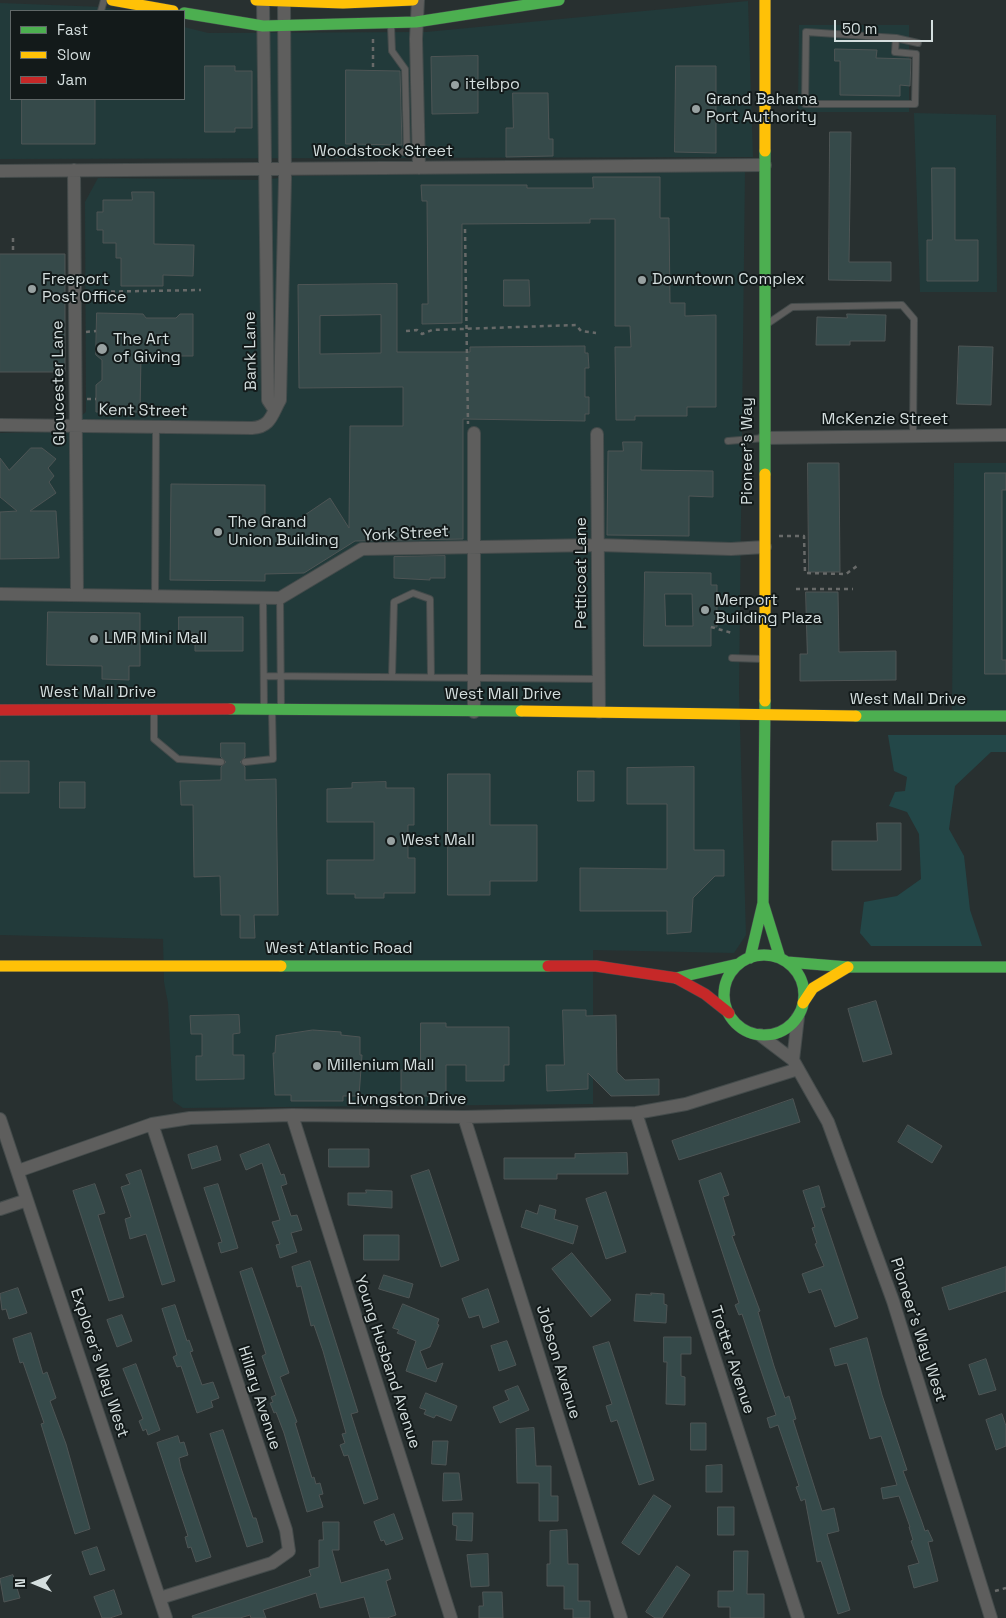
<!DOCTYPE html>
<style>
body{margin:0}
#map{position:relative;width:1006px;height:1618px;overflow:hidden;background:#283030;font-family:"Space Grotesk",sans-serif}
canvas{display:block}
.legend{position:absolute;left:10px;top:10px;width:175px;height:90px;box-sizing:border-box;background:#131a1a;border:1px solid #606868;margin:0;padding:6px 9px;list-style:none;font-size:15px;color:#d4dede}
.legend li{display:flex;align-items:center;gap:10px;height:25px}
.legend b{width:25px;border:1px solid #606868}
.north{position:absolute;left:10px;top:1558px;width:50px;height:50px;-webkit-text-stroke:4px #131a1a;paint-order:stroke;rotate:270deg;font-size:14px;font-weight:700;line-height:20px;text-align:center;color:#d4dede}
.north::after{content:'';display:block;margin:auto;width:18px;height:22px;background:#d4dede;clip-path:polygon(50% 0,100% 100%,50% 72%,0 100%)}
.scale{position:absolute;left:834px;top:20px;width:99px;height:22px;box-sizing:border-box;border:2px solid #d4dede;border-top:0;padding-left:6px;font-size:15px;line-height:18px;white-space:nowrap;color:#d4dede;-webkit-text-stroke:4px #131a1a;paint-order:stroke}
</style>
<div id="map">
<canvas width="1006" height="1618"></canvas>
<ul class="legend">
<li><b style="height:6px;background:#4caf50"></b>Fast</li>
<li><b style="height:6px;background:#ffc107"></b>Slow</li>
<li><b style="height:6px;background:#c62828"></b>Jam</li>
</ul>
<div class="north">N</div>
<div class="scale">50 m</div>
</div>
<script>
const g = document.querySelector('canvas').getContext('2d');
g.lineJoin = 'round';
function paint(path, color) { g.fillStyle = color; g.fill(path, 'evenodd'); }
function strokePath(path, color, width, dash) { g.strokeStyle = color; g.lineWidth = width; g.lineCap = dash ? 'butt' : 'round'; g.setLineDash(dash || []); g.stroke(path); }
function write(font, color, halo, rows, align = 'center') {
  g.font = font + ' "Space Grotesk",sans-serif'; g.lineWidth = 4; g.setLineDash([]); g.textBaseline = 'middle'; g.strokeStyle = halo; g.fillStyle = color; for (const [text, x, y, turn = 0] of rows) {
    g.save(); g.translate(x, y); g.rotate((+turn || 0) * Math.PI / 180); g.textAlign = isNaN(turn) ? turn : align; if (halo) g.strokeText(text, 0, 0); g.fillText(text, 0, 0); g.restore();
  }
}
const built = new Path2D(`
 M748,1L753,157L0,159V3L103,7L121,11H11V99H184V27L208,33L426,32Z
 M799,25H909V112H798Z
 M914,113L996,115L997,292H920Z
 M745,169L739,692L746,935L734,953L593,950V1104L183,1108L173,1101L168,1003L164,982L163,939L0,935V433L60,432L86,412L85,202L98,178L262,180L295,176Z
 M954,463H1006V716H952Z`);
const green = new Path2D(`
 M888,735H1006V752H991L955,786L949,829L964,856L970,910L982,946H871L860,933L864,902L897,896L921,879L919,834L907,812L889,806L895,792L905,791L907,777L894,771Z`);
const building = new Path2D(`
 M835,49L877,50L876,58L911,59L910,86L900,85V96L840,95V61H835Z
 M478,56V113L432,114L431,57Z
 M205,66H235V71H252V128H235V132H205Z
 M676,66H716V153L675,152Z
 M346,70L400,71L402,145L346,144Z
 M513,93H548L549,139H553V156L506,157V128H513Z
 M22,99H95V144H22Z
 M830,132H851L849,262H891V281L829,280Z
 M932,168H955V240H978V281H927V240H932Z
 M593,177H660V218H669L670,303H685V316L716,315V407H687V416H635V420H616L615,347H631L630,326H615V219H590V223L462,224V323L422,324V304H428L427,201H422L421,185H527V188H593Z
 M132,192H154V244L194,245L193,276L163,275V286H121V258H116V243H103V230H97V212H103V200H132Z
 M0,254H65V372H0Z
 M504,280H529L530,306H504Z
 M397,284V352H470V347L585,346V353H588L589,368H585V397H589V414H585V421L463,419V539L355,541L304,573L265,574V581L170,580L171,484L265,485V525H290L330,498L349,528L350,426H403V387L299,388L298,285ZM381,315V353L320,354V316Z
 M97,313L143,314L146,318H176L180,314H193V356H141L140,412H96V385L102,380V360L96,355Z
 M847,314L886,315L885,341H850V345H816L817,317L847,318Z
 M959,346L993,347L991,405L957,404Z
 M623,442H642L641,470L713,471V497L689,496V536L607,535L608,451H623Z
 M31,448H42L56,459L48,468L54,476L49,482L56,493L30,511H56L59,558L0,559V512L17,511L0,497V458L9,470Z
 M808,463H839L840,572H809Z
 M985,473H1006V490H1002V660H1006V674H985Z
 M445,556V578H430V580L394,578V557Z
 M645,572L711,573V585H717V627H711V646H644ZM665,594H692L693,626H666Z
 M806,592H838L839,652L896,651V680L800,681V654H807Z
 M48,612L140,613V666H129V680L102,679V666L47,665Z
 M179,617H243V651H195V633H179Z
 M221,743H245V757L240,762L245,767V780L276,779L278,915H254L255,938H240V915H221L220,876L194,877L193,805H181L180,781L221,780V767L226,762L221,757Z
 M0,761H29V793H0Z
 M694,767V850H724V876H715L693,898L691,932L667,934V911H580V868L667,869V804H627V768Z
 M578,771H594V801H578Z
 M448,774H490V825H537V881H490V895H448Z
 M60,782H85V808H60Z
 M386,782V788H414V825H408V858H415V893H384V898H355V894H327V860H374V822H327V789L352,788V783Z
 M877,823H901V870H832V841H877Z
 M876,1001L892,1054L863,1062L848,1009Z
 M563,1010H586V1016L616,1015L617,1072L625,1080L659,1079V1095L611,1096L588,1073V1089L547,1091L546,1065H564Z
 M239,1015L240,1033L233,1034V1055H244V1079L196,1080V1056H202V1034H191L190,1016Z
 M421,1023H446V1027H509V1065H504V1081H466V1065H446V1096H401V1070H420Z
 M313,1030L341,1032V1035L360,1037V1055H362L359,1096H343V1101H291V1095H275L273,1053H275L276,1036Z
 M793,1099L800,1122L679,1160L672,1141Z
 M908,1125L942,1146L932,1163L898,1142Z
 M269,1144L281,1175L284,1174L287,1184L281,1186L291,1216L297,1215L302,1230L291,1233L297,1252L280,1258L276,1245L280,1244L272,1222L280,1220L262,1163L246,1170L240,1155Z
 M217,1146L221,1160L192,1169L188,1155Z
 M329,1149H369V1167H329Z
 M627,1153L628,1174H557V1179H504V1158H575V1154Z
 M141,1170L175,1281L162,1285L146,1234L130,1239L125,1219L131,1217L121,1187L130,1184L126,1175Z
 M429,1170L459,1260L441,1267L411,1176Z
 M721,1173L729,1195L723,1197L735,1235L732,1236L760,1311L758,1312L774,1366L785,1398L789,1396L796,1419L793,1420L822,1511L834,1508L839,1531L827,1534L850,1610L838,1614L821,1561L817,1562L805,1499L801,1501L796,1487L799,1486L778,1425L770,1428L767,1418L776,1415L742,1314L739,1315L735,1305L739,1303L699,1181Z
 M95,1184L105,1213L98,1215L124,1297L109,1301L73,1191Z
 M218,1184L238,1248L221,1253L218,1243L222,1242L204,1188Z
 M819,1186L825,1207L821,1208L858,1318L835,1327L821,1289L809,1293L802,1274L824,1266L815,1244L817,1243L812,1228L815,1227L803,1191Z
 M366,1190L392,1191V1208L348,1205V1193H366Z
 M606,1192L626,1252L606,1259L586,1199Z
 M540,1205L556,1210L554,1219L578,1226L573,1244L521,1227L526,1210L537,1214Z
 M364,1235H399V1260H364Z
 M572,1253L611,1300L591,1317L552,1269Z
 M310,1261L358,1412L351,1414L378,1499L364,1504L348,1455L344,1456L340,1445L345,1443L342,1434L346,1433L323,1351L314,1325L311,1326L301,1286L297,1287L292,1267Z
 M1006,1267V1291L949,1310L942,1288Z
 M252,1268L289,1373L280,1377L297,1422L295,1423L312,1478L314,1477L316,1484L320,1483L323,1494L319,1495L323,1507L307,1512L284,1433L276,1412L274,1413L270,1403L273,1402L271,1397L276,1395L262,1356L266,1354L240,1272Z
 M384,1275L413,1284L409,1298L379,1289Z
 M18,1288L27,1313L9,1319L6,1309L2,1310L0,1294Z
 M488,1289L499,1322L483,1328L479,1315L469,1318L462,1299Z
 M651,1293L664,1294V1304L667,1305L666,1323L634,1321L636,1294L651,1295Z
 M403,1304L439,1319L437,1324L439,1325L430,1347L420,1351L427,1369L443,1363L436,1382L406,1371L416,1341L397,1333L399,1330L393,1328Z
 M175,1305L187,1341L189,1340L193,1351L190,1352L202,1385L213,1382L219,1398L211,1401L213,1407L197,1413L181,1366L177,1367L173,1357L177,1355L162,1309Z
 M122,1315L132,1341L117,1347L107,1320Z
 M31,1333L43,1374L47,1372L56,1398L50,1401L66,1444L90,1529L75,1534L41,1424L44,1423L23,1362L20,1363L13,1339Z
 M664,1337H691V1354H681V1376L685,1377V1405L666,1404L667,1362H664Z
 M867,1338L882,1395L907,1470L903,1471L922,1522L925,1531L928,1530L933,1541L928,1542L938,1581L914,1588L908,1566L919,1563L911,1541L913,1540L909,1527H910L899,1496L883,1499L881,1488L897,1485L881,1436L870,1439L847,1363L835,1366L830,1349Z
 M507,1341L516,1365L499,1371L491,1346Z
 M609,1342L654,1480L639,1485L617,1420L611,1422L606,1406L612,1404L593,1347Z
 M986,1359L996,1390L979,1395L969,1365Z
 M136,1364L160,1430L148,1435L146,1429L143,1431L139,1421L143,1419L123,1369Z
 M518,1386L529,1410L500,1423L493,1407L509,1400L505,1391Z
 M426,1393L457,1406L451,1421L436,1415L434,1418L424,1414L426,1410L420,1408Z
 M1002,1414L1006,1426V1446L996,1450L986,1420Z
 M691,1423H706V1450H691Z
 M534,1428L536,1466H551V1496H558V1521H539V1483H517L516,1429Z
 M223,1430L253,1518H256L263,1542L247,1547L210,1434Z
 M178,1436L180,1443L184,1442L188,1455L179,1458L181,1468L211,1557L196,1562L191,1547L188,1548L185,1537L188,1536L157,1443Z
 M433,1441H448L446,1465L432,1464Z
 M722,1465V1492H706V1466Z
 M444,1473H459L462,1500L443,1501Z
 M654,1495L671,1506L639,1555L622,1543Z
 M718,1507H734V1535H718Z
 M453,1513H473L472,1541L456,1540L457,1526L453,1525Z
 M394,1514L403,1539L386,1545L384,1540L381,1541L374,1522Z
 M323,1522H339V1550H332L341,1583L388,1569L391,1579L386,1581L396,1615L387,1618H370L364,1597L320,1608L316,1593L263,1610L266,1618H251L250,1615L240,1618H193L192,1616L311,1576L309,1570L319,1567V1540H323Z
 M567,1530L568,1564H578V1601H590V1618H573V1609H564V1586H547V1564H550V1531Z
 M97,1547L105,1570L90,1575L82,1552Z
 M734,1551H748L747,1594H764V1618H730V1607H718V1591H733Z
 M488,1554L489,1586L471,1587L467,1555Z
 M677,1566L690,1575L662,1618H655L646,1612Z
 M13,1575L20,1598L4,1602L0,1579Z
 M114,1590L122,1614L110,1618H102L94,1597Z
 M483,1592H502L503,1618H479V1606H483Z`);
const path = new Path2D(`
 M373,39V70
 M465,229L468,424
 M13,238V254
 M87,292L201,290
 M406,331L417,330L422,334L432,330L576,325L581,331L596,333
 M86,332L96,331
 M87,399H96
 M779,536H804L805,573L846,574L857,566
 M796,589H853
 M711,627L732,633
 M995,1591L1006,1588`);
const lane = new Path2D(`
 M101,11L104,0
 M896,38L895,52L916,54L915,104H805L806,32L896,38L918,43
 M356,152H407L405,69L392,51L391,26
 M767,324L792,307L902,305L914,319L913,437
 M728,441L764,438
 M155,596L156,428
 M263,598L264,708
 M280,598L281,707
 M732,658L763,659
 M264,676L599,679
 M392,677L394,602L413,593L430,599L431,677
 M154,711V739L178,759L221,762
 M245,762L273,759L272,710`);
const street = new Path2D(`
 M418,0L416,39L419,168
 M263,1L268,400L274,409
 M74,170L77,595
 M0,171L765,165
 M0,425L252,428C271,427 272,414 280,400L285,179L284,1
 M474,433V712
 M597,434L599,712
 M764,438L1006,435
 M0,594L280,598L362,549L598,545L731,549L765,547
 M760,1035L793,1060L828,1122L893,1301L991,1618
 M793,1060L798,1017
 M636,1113L798,1618
 M292,1115L451,1618
 M464,1117L621,1618
 M0,1119L166,1618
 M152,1124L286,1530L289,1551L272,1563L160,1598
 M18,1171L152,1124L190,1118L292,1115L464,1117L636,1113L686,1104L798,1069
 M0,1209L27,1200`);
const fast = new Path2D(`
 M184,13L263,26L416,22L559,0
 M765,151V474
 M230,709L521,711
 M856,716H1006
 M763,903L780,958
 M724 995a40 40 0 1 1 80 0a40 40 0 1 1-80 0Z
 M750,958L763,903L765,701
 M787,962L848,967H1006
 M281,966H548
 M676,978L738,964`);
const slow = new Path2D(`
 M112,0L173,11
 M256,0L343,3L413,0
 M765,0V151
 M765,474V701
 M521,711L856,716
 M0,966H281
 M803,1003L813,988L848,967`);
const jam = new Path2D(`
 M0,710L230,709
 M548,966H596L676,978L705,994L729,1013`);
const markers = [
 [455,85,5,"#98a1a1"],
 [696,109,5,"#98a1a1"],
 [642,280,5,"#98a1a1"],
 [32,289,5,"#98a1a1"],
 [102,349,6,"#98a1a1"],
 [218,532,5,"#98a1a1"],
 [705,610,5,"#98a1a1"],
 [94,639,5,"#98a1a1"],
 [391,841,5,"#98a1a1"],
 [317,1066,5,"#98a1a1"]
];
const poiNames = [
 ["itelbpo",465,85],
 ["Grand Bahama",706,100],
 ["Port Authority",706,118],
 ["Freeport",42,280],
 ["Post Office",42,298],
 ["Downtown Complex",652,280],
 ["The Art",113,340],
 ["of Giving",113,358],
 ["The Grand",228,523],
 ["Union Building",228,541],
 ["Merport",715,601],
 ["Building Plaza",715,619],
 ["LMR Mini Mall",104,639],
 ["West Mall",401,841],
 ["Millenium Mall",327,1066]
];
const streetNames = [
 ["Woodstock Street",383,152],
 ["Bank Lane",251,351,-91],
 ["Gloucester Lane",59,383,-91],
 ["Kent Street",143,411,1],
 ["McKenzie Street",885,420],
 ["Pioneer's Way",748,451,-90],
 ["York Street",406,534,-3],
 ["Petticoat Lane",582,573,-90],
 ["West Mall Drive",98,693],
 ["West Mall Drive",503,695],
 ["West Mall Drive",908,700],
 ["West Atlantic Road",339,949],
 ["Livngston Drive",407,1100],
 ["Pioneer's Way West",918,1330,72],
 ["Trotter Avenue",732,1360,72],
 ["Young Husband Avenue",387,1362,72],
 ["Jobson Avenue",558,1362,73],
 ["Explorer's Way West",99,1363,72],
 ["Hillary Avenue",259,1398,72]
];
paint(built, '#223a3a');
paint(green, '#234748');
paint(building, '#364a4a');
strokePath(building, '#4e5555', 1);
strokePath(lane, '#444b4b', 8);
strokePath(street, '#444b4b', 14);
strokePath(fast, '#444b4b', 12);
strokePath(slow, '#444b4b', 12);
strokePath(jam, '#444b4b', 12);
strokePath(path, '#686a69', 2.5, [4, 4]);
strokePath(lane, '#5e5e5d', 6);
strokePath(street, '#5e5e5d', 12);
strokePath(fast, '#4caf50', 11);
strokePath(slow, '#ffc107', 11);
strokePath(jam, '#c62828', 11);
for (const [x, y, r, color] of markers) { const dot = new Path2D(); dot.arc(x, y, r, 0, 2 * Math.PI); g.fillStyle = color; g.fill(dot); strokePath(dot, '#131a1a', 2); }
write('16px', '#d4dede', '#131a1a', poiNames, 'left');
write('16px', '#d4dede', '#131a1a', streetNames);
</script>
